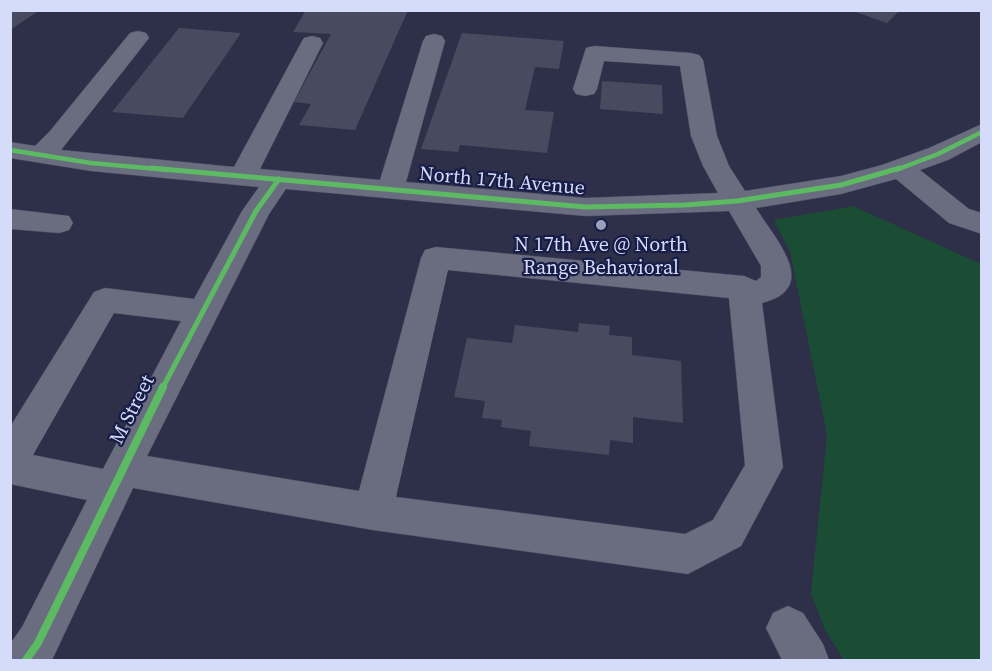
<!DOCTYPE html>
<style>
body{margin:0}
#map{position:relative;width:992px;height:671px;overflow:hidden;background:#2d3048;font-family:"Source Serif 4",serif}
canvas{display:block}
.frame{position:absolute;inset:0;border:12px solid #d5dcf9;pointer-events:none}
</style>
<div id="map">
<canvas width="992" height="671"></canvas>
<div class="frame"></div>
</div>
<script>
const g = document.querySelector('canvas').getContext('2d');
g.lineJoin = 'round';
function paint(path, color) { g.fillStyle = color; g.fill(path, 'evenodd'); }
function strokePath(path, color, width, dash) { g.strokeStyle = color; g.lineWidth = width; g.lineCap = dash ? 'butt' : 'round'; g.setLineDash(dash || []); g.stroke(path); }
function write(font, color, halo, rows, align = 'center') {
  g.font = font + ' "Source Serif 4",serif'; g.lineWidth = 4.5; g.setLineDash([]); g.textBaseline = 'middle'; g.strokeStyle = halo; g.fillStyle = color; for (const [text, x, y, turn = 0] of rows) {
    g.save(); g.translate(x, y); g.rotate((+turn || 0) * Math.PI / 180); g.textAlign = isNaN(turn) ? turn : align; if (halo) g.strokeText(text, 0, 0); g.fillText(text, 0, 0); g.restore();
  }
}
const green = new Path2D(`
 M853,206L981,264V660H844L825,630L811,593L827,434L790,252L774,220Z`);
const building = new Path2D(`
 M10,10H40L10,30Z
 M306,10H408L355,130L299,125L311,104L294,102L331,34L293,32Z
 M850,10H900L887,23Z
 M179,28L241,33L183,118L112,112Z
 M462,33L564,41L559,69L535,67L525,110L554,112L547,153L460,145L458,152L421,149Z
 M602,81L662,85L663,114L600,109Z
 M579,323L610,326L609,335L632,337V355L681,361L683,423L633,417V443L610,440L609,455L529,446L531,431L501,427L502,420L482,418L485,401L454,397L467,338L512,343L515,325L578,332Z`);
const minor = new Path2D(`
 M138,31L146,33L149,38L61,150L234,167L301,43L304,38L312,36L320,38L323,43L260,169L380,180L423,41L426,36L434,34L442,36L445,41L406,182L585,198L718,193L703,166L691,136L680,66L604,61L597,89L594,94L585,96L576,94L573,89L586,48L594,46L691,53L699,55L703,60L717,136L729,166L745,191L841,176L882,165L929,148L982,124V142L948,160L920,170L969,209L982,213V234L949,223L896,179L841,194L756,208C775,239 822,288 762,303L783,467L741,546L688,574L373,530L133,488L52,660H10V644L22,627L87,500L10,484V427L94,292L105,288L194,299L242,211L259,187L91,171L10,158V142L35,146L50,131L130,33ZM286,189L585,216L729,211L761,266V277L756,281L744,276L436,247L425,250L421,258L359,491L147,456L269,214ZM448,270L729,298L745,465L713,520L685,534L396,497ZM114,313L181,321L103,469L33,455Z
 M10,209L69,216L73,223L69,230L59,233L10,229Z
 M788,606L803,613L823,644L829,660H782L766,628L773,613Z`);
const cyclewayFar2 = new Path2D(`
 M10,150L91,163L168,170
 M896,170L938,154L982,132`);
const cyclewayFar1 = new Path2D(`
 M151,168L585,207L685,205L737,201L841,185L900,168
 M162,389L256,211L279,179`);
const cycleway = new Path2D(`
 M26,660L38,643L163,387`);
const markers = [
 [601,225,6,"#9aa0bb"]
];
const streetNames = [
 ["North 17th Avenue",502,182,5],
 ["M Street",133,410,-63]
];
const poiNames = [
 ["N 17th Ave @ North",601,246],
 ["Range Behavioral",601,269]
];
paint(green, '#1a4d33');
paint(building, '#474b5f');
strokePath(minor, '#4a4c62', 1);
paint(minor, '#696d7f');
strokePath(cyclewayFar2, '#5cba63', 4.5);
strokePath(cyclewayFar1, '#5cba63', 5);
strokePath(cycleway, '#5cba63', 8);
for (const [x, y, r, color] of markers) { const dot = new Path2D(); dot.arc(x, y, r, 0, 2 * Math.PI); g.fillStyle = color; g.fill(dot); strokePath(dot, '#181d48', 2); }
write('20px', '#d5dcf9', '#181d48', streetNames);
write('20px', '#d5dcf9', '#181d48', poiNames);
</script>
